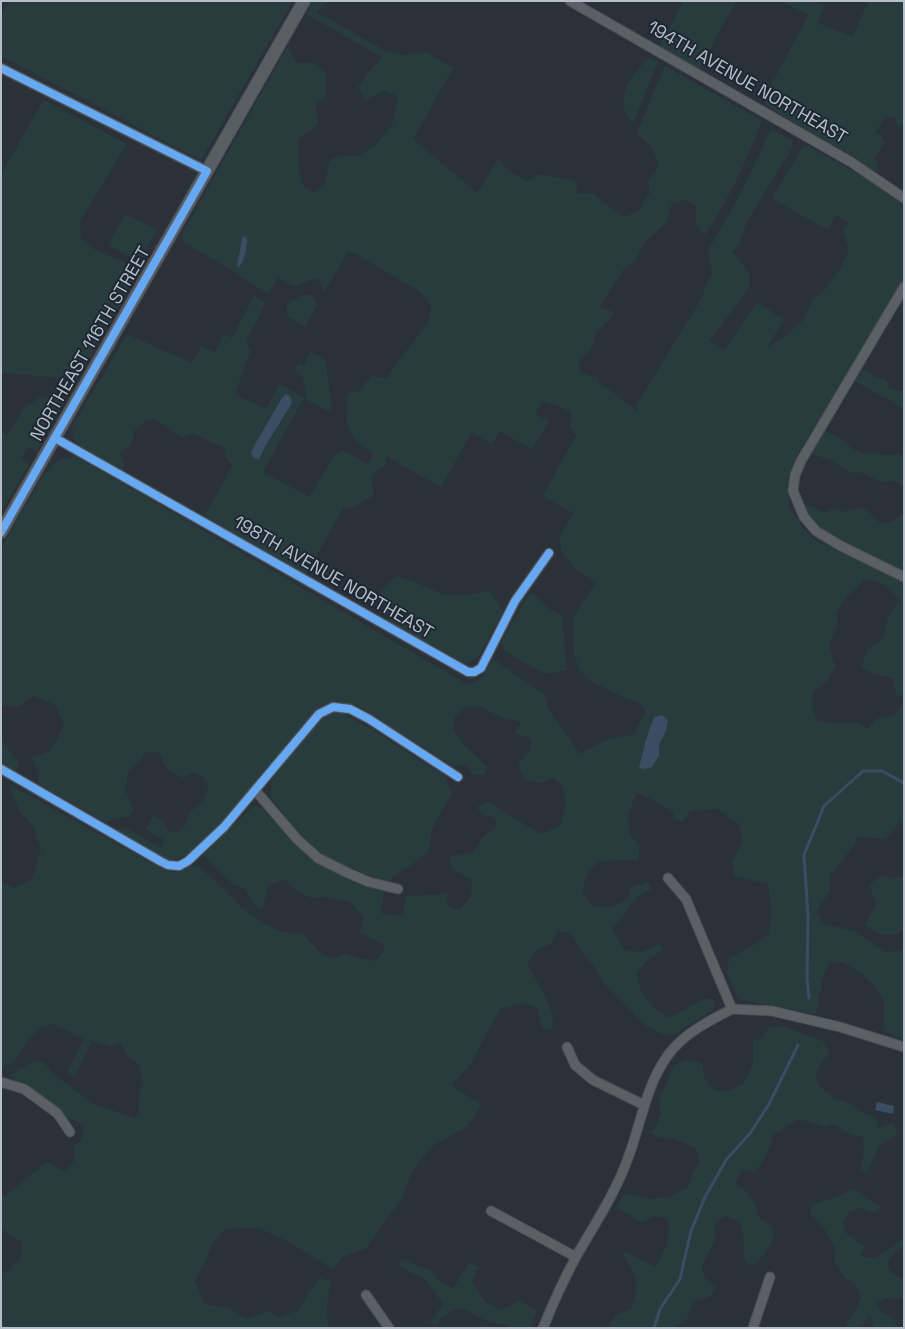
<!DOCTYPE html>
<style>
body{margin:0}
#map{position:relative;width:905px;height:1329px;overflow:hidden;background:#2b3138;font-family:"Space Grotesk",sans-serif}
canvas{display:block}
.frame{position:absolute;inset:0;border:2px solid #b5bec9;pointer-events:none}
</style>
<div id="map">
<canvas width="905" height="1329"></canvas>
<div class="frame"></div>
</div>
<script>
const g = document.querySelector('canvas').getContext('2d');
g.lineJoin = 'round';
function paint(path, color) { g.fillStyle = color; g.fill(path, 'evenodd'); }
function strokePath(path, color, width, dash) { g.strokeStyle = color; g.lineWidth = width; g.lineCap = dash ? 'butt' : 'round'; g.setLineDash(dash || []); g.stroke(path); }
function write(font, color, halo, rows, align = 'center') {
  g.font = font + ' "Space Grotesk",sans-serif'; g.lineWidth = 4; g.setLineDash([]); g.textBaseline = 'middle'; g.strokeStyle = halo; g.fillStyle = color; for (const [text, x, y, turn = 0] of rows) {
    g.save(); g.translate(x, y); g.rotate((+turn || 0) * Math.PI / 180); g.textAlign = isNaN(turn) ? turn : align; if (halo) g.strokeText(text, 0, 0); g.fillText(text, 0, 0); g.restore();
  }
}
const green = new Path2D(`
 M10,1H293L201,160L1,56V14Z
 M313,1H329L316,12L386,51L405,55L426,52L453,68L413,139L477,193L498,159L510,172L528,181L538,174L575,181L578,193H594L604,203L624,217L641,210L643,202L650,193L648,180L659,167L653,149L637,133L665,66L762,121C746,162 729,199 705,235L696,225V206L686,200L672,203L667,222L644,243L637,258L623,270L600,307L614,312L608,321L596,333L591,349L579,360V372L597,378L601,385L613,392L637,412V404L705,293L703,291L712,273L708,250C733,211 752,171 771,129L792,140V148L748,220L739,245L732,251C742,265 756,274 746,292L710,340L724,351L757,302L784,320L767,347L787,335L803,320L813,299L824,291L842,266L849,249L843,231L849,223L836,215L827,230L772,198L803,146L806,145L873,182L904,205V280L852,367L798,453L788,477L789,506L801,525L814,540L904,582V694L897,697L893,678L875,674L861,668L868,649L884,637L887,618L899,600C886,584 884,583 864,579L857,588L846,597L836,614L837,624L829,646L835,666L828,680L813,692L812,707L818,722L858,723L868,729L876,719L893,715L904,705V821L900,822L885,839L858,837L853,847L830,875V891L816,912L825,925L855,931L884,952L900,951L904,948V1040L884,1030V1002L875,986L862,974L843,962H830L822,980L816,1014L756,1003L738,998L727,973L729,959L752,946L769,934L771,910L768,884L734,876L732,863L743,840L739,824L717,809L690,811L683,822L673,819L674,812L647,797L636,794L628,815L630,835L640,846L638,860L598,861L586,875L583,892L592,906L611,907L627,899L630,888L648,882L651,889L636,898L624,915L612,928L625,951L641,952L659,944L663,949L650,959L636,973L641,991L653,1007L669,1018L706,998L715,1000L713,1010L674,1034L662,1035L643,1024L626,1005L603,982L593,965L580,949L571,934L557,931L550,945L538,949L527,964C535,979 559,1014 552,1030L543,1029L537,1008L523,1003L501,1008L483,1040L471,1064L451,1085L481,1105L469,1125L431,1147L411,1173L402,1199L387,1218L366,1249L346,1255L332,1269L291,1243L259,1228L225,1229L213,1242L206,1261L195,1280L204,1304L229,1308L246,1319L269,1311L279,1317L299,1310L308,1293L320,1278L331,1281L327,1304L328,1328H1V1273H5L22,1257L21,1242L1,1229V1199L47,1162L64,1172L74,1161L73,1146L80,1142L85,1126L66,1116L58,1107L14,1080L11,1075L32,1062H44L53,1074L94,1104L135,1118L140,1112L138,1100L143,1082L139,1065L127,1055L121,1043L111,1047L92,1041L74,1077L67,1073L84,1039L54,1024L41,1027L29,1039L15,1060L1,1070V882L14,888L32,880L41,851L33,826L22,815L17,806L10,785L162,869L175,872L189,866H198L221,886L240,906L262,923L282,932L303,934L322,954L332,959L346,953L355,957L374,961L385,950L382,943L360,933L363,916L349,902L327,897L312,898L298,892L284,879L269,885L262,910L254,905L245,889L234,885L203,855L253,806L261,807L315,862L356,883L384,892L381,913L403,916L406,896L431,895L447,893L448,906L459,910L471,896L472,880L452,869L449,857L473,853L482,838L497,826L495,817L482,815L477,807L489,802L540,834L551,830L561,824L566,806L563,787L553,777L541,783L524,780L518,764L530,750L531,739L515,733L521,722L500,717L482,707L467,706L455,716L453,730L465,746L487,767L485,774L473,775L467,765H451L357,705L339,702L320,706L286,745L232,812L196,850L181,858L171,860L156,855L114,830L127,828L161,848L164,840L146,829L153,815L164,821L167,830L176,833L185,826L189,813L203,801L209,784L203,777L193,773L182,778L167,768L158,752H146L140,760L128,772L125,789L133,808L130,816L105,822L38,784L39,773L32,757L48,752L56,741L64,725L56,705L32,696L19,707L1,705V548L44,474L59,460L75,456L467,684L478,681L494,660L544,694L549,710L580,754L610,738L633,735L646,712L639,703L619,695L592,682L580,671L574,654L573,618L596,582L576,570L562,552L559,538L573,513L543,496L576,435L570,428L571,412L556,405L542,401L536,414L549,421L532,450L500,431L492,444L472,432L441,487L386,456V465L372,475L373,496L351,509L344,507L305,576L204,516L233,465L225,457L224,448L193,433L182,437L155,419L146,420L134,431L131,444L120,453L124,466L122,471L78,445L73,437L72,427L127,334L192,363L201,346L215,352L224,334L232,338L254,296L265,302L259,317L248,336L247,345L251,349L235,394L266,409L280,384L307,399L301,374L295,371L299,364L303,366L311,352L325,359L332,407L330,413L307,400L302,401L263,472L309,497L334,456L343,451L368,464L373,454C367,449 359,445 355,439C344,425 346,408 348,393L360,391L371,376L388,378L396,364L428,323L431,305L419,291L349,250L324,292L322,284L317,278L294,287L278,277L268,294L217,261L185,244L182,237L184,231L287,47L297,63H314L326,73V97L316,104L318,125L298,139L299,172L303,186L314,193L324,183L330,159L342,156H358L373,147L392,126L398,96L383,91L366,101L358,87L368,73L382,57L306,14Z
 M684,1H736L699,69L659,47Z
 M781,1H812L824,7L817,23L852,36C859,26 862,12 870,1H904V124L897,126L895,117L888,119L886,116L874,134H880L885,143L875,157L878,168L876,173L843,150L802,128L766,105L765,102L771,91L770,87L805,22L808,15Z
 M650,57L658,62L633,123C630,120 627,117 626,113C617,93 635,70 650,57Z
 M44,100L127,144L81,219L80,227L82,239L94,249L140,269L77,379L1,373V174Z
 M125,214L157,230L139,262L110,246V241Z
 M305,294L311,295L317,305L305,326L288,317L286,310L287,304Z
 M862,370L869,371L873,376L885,379L890,390L901,391L904,390V409L897,405L889,399L882,397L855,381Z
 M40,397L66,399L37,451L28,447L21,459L29,464L1,513V432L8,435L24,408Z
 M825,430L834,436L845,441L850,447L861,453H877L884,455L899,454L904,459V487L893,481L881,482L863,473L851,472L831,460L811,454Z
 M803,506H812L824,513L835,508L844,512L864,507L880,523H890L904,512V573L827,532L812,520Z
 M397,576L424,586L444,595H467L489,591L503,611L480,654L469,663L459,664L389,623L380,590Z
 M533,592L548,608L562,616L567,670L545,674L504,651L502,641L527,597Z
 M338,711L373,730L420,761L444,775L452,793L432,829L429,850L412,865L401,871L387,882C362,872 329,863 310,844C294,830 282,813 270,796L272,777L303,737L324,716Z
 M1,740L19,763L16,771L1,763Z
 M884,875L892,879L904,876V928L897,935H882L865,925L876,904L869,884Z
 M783,1026L823,1041L829,1053L816,1071L817,1084L835,1099L853,1105L863,1113L875,1117L878,1128L892,1124L898,1134L878,1147L868,1172L861,1171L864,1148L862,1137L850,1134L833,1124L824,1127L813,1123L798,1119L773,1135C769,1150 765,1160 755,1172L742,1170L736,1183C751,1195 755,1200 759,1218L771,1226L774,1238L765,1253L754,1266L745,1261L743,1235L739,1222L726,1216L714,1224L716,1239L702,1265L704,1277L715,1287L710,1297L694,1301L687,1319L672,1328H610V1326L615,1315L631,1309C639,1283 640,1279 623,1256L625,1252L655,1267C664,1253 672,1237 668,1219L654,1216L641,1223L632,1216L616,1208L624,1193L653,1199L670,1197L687,1188L699,1161L696,1148L675,1139L659,1138L652,1133L661,1115L659,1099L674,1065L687,1060L702,1063L704,1078L716,1091L731,1090L743,1084L753,1065V1041L762,1038L769,1027Z
 M853,1189L880,1206L875,1213L860,1208L849,1211L843,1224L845,1232L865,1247L860,1256L876,1258L904,1239V1246L894,1253L887,1263L890,1272L904,1280V1298H885L876,1304L882,1312L894,1319L897,1328H872L873,1320L869,1315L861,1328H845L849,1318L855,1312L861,1298L856,1285L843,1276L835,1261L834,1244L823,1227L811,1214V1205L822,1201L836,1198Z
 M401,1259L429,1270L440,1281L453,1288L469,1263L478,1266L472,1281L484,1301L501,1310L520,1300L537,1311L530,1328H510V1326L484,1320L466,1310L453,1309L436,1324L430,1322L443,1304L426,1280L398,1266Z`);
const water = new Path2D(`
 M245,236L247,239C247,248 245,260 239,267H237L242,238Z
 M286,394L290,396L292,403L266,445L259,459L254,458L251,454L255,444L282,398Z
 M662,715L668,720L666,731L659,744V756L652,767L645,769L639,768C643,751 647,734 654,717Z
 M877,1102L894,1106L893,1114L875,1110Z`);
const stream = new Path2D(`
 M809,998L807,978L808,916L804,855L824,806L863,771H882L904,783
 M654,1328L660,1309L680,1279L691,1231L705,1197L726,1160L751,1132L769,1104L798,1045`);
const street = new Path2D(`
 M570,1L851,162L904,198
 M1,68L207,171
 M904,287L801,461L795,475L793,491L804,517L816,531L841,546L904,577
 M55,438L468,672H474L481,668L515,601L549,553
 M1,769L160,861L168,865L179,866L188,861L224,827L319,714L333,707L350,709L369,719L458,777
 M255,790L297,839L318,858L348,873L369,882L398,889
 M668,878L686,899L732,1009
 M732,1009L772,1011L840,1027L904,1047
 M567,1047L575,1065L593,1080L644,1105
 M1,1082L24,1089L57,1113L70,1132
 M491,1211L576,1257
 M366,1295L389,1328
 M543,1328C553,1303 564,1279 577,1255C595,1224 616,1192 628,1158C641,1124 646,1085 668,1055C684,1033 709,1021 732,1009
 M753,1328L770,1277`);
const secondary = new Path2D(`
 M1,532L304,1`);
const cycleway = new Path2D(`
 M1,68L207,171L1,532
 M55,438L468,672H474L481,668L515,601L549,553
 M1,769L160,861L168,865L179,866L188,861L224,827L319,714L333,707L350,709L369,719L458,777`);
const streetNames = [
 ["194TH AVENUE NORTHEAST",747,83,30],
 ["NORTHEAST 116TH STREET",91,344,-60],
 ["198TH AVENUE NORTHEAST",333,578,30]
];
paint(green, '#283c3e');
paint(water, '#3a4d62');
strokePath(stream, '#3a4d62', 3);
strokePath(street, '#494d53', 11);
strokePath(secondary, '#494d53', 14);
strokePath(street, '#5b6066', 9);
strokePath(secondary, '#595e65', 12);
strokePath(cycleway, '#66a8f1', 8);
write('18px', '#b5bec9', '#1e2833', streetNames);
</script>
